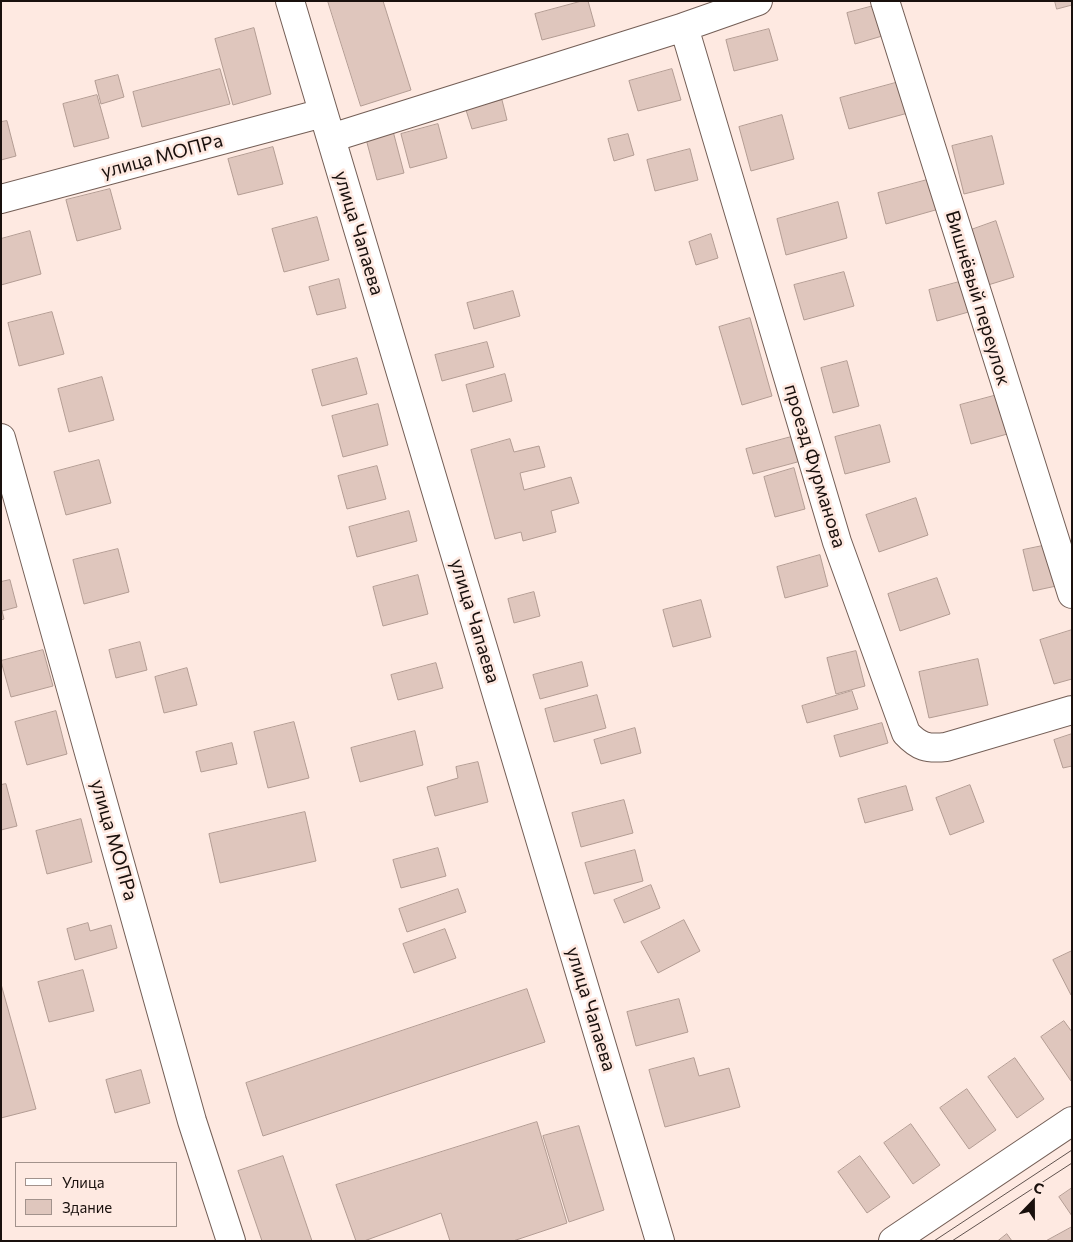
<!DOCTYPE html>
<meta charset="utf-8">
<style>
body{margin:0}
#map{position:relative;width:1073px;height:1242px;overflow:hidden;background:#fee9e1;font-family:Commissioner,sans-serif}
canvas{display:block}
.frame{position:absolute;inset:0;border:2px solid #19100d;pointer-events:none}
.legend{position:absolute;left:15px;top:1162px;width:162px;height:65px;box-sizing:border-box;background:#fee9e1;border:1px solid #a2928c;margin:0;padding:6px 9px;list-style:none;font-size:15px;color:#19100d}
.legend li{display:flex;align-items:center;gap:10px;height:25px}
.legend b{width:25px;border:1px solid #a2928c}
.north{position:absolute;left:1008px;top:1177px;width:50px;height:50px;-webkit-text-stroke:4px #fee9e1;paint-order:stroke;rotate:22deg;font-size:14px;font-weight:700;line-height:20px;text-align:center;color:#19100d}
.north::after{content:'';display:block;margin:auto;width:18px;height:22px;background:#19100d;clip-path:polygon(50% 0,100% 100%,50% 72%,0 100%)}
</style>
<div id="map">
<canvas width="1073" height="1242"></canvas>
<div class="frame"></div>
<ul class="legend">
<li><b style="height:6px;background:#fff"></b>Улица</li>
<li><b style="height:14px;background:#dfc6bd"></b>Здание</li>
</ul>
<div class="north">С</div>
</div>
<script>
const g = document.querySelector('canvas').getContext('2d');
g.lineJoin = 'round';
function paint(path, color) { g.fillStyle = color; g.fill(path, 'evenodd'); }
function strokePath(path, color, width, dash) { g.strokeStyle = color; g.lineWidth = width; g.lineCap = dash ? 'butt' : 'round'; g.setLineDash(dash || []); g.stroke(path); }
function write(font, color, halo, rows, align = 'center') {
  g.font = font + ' Commissioner,sans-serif'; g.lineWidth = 5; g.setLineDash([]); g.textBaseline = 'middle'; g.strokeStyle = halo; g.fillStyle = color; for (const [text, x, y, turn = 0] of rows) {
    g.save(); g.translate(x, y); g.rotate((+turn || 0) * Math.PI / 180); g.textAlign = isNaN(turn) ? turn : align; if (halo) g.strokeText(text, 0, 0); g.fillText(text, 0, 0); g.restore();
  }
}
const building = new Path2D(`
 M328,1H383L411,90L361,106Z
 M582,1H588L595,26L542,40L535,14Z
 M1055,1H1072V5L1057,9Z
 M881,4L889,34L855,44L847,13Z
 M254,28L271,94L233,105L215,39Z
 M769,29L778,60L734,71L726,40Z
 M220,69L230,104L142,127L133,92Z
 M672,69L681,100L638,111L629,81Z
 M118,75L124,97L101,104L95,81Z
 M899,82L908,113L849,129L840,98Z
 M97,95L109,138L74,147L63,104Z
 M502,100L507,120L472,129L466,110Z
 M782,115L794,159L751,171L739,127Z
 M7,121L16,156L1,160V122Z
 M438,124L447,158L410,168L401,134Z
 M393,131L404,173L377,180L366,139Z
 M628,134L634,155L614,161L608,139Z
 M992,136L1004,184L964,194L952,146Z
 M273,147L283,184L238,195L228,159Z
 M690,149L698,180L655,191L647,160Z
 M931,179L939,209L886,224L878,193Z
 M110,189L121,229L77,241L66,200Z
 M838,202L847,238L786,255L777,219Z
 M317,217L329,260L284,272L272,229Z
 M996,221L1014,277L988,285L971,230Z
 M30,231L41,274L1,285V239Z
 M711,234L718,258L696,265L689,242Z
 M844,272L854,306L804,320L794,285Z
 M339,279L346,308L317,315L309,287Z
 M963,281L972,311L937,321L929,290Z
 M513,291L520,316L474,329L467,303Z
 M52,312L64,354L19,366L8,323Z
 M750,318L772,396L742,405L719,327Z
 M487,342L494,367L442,381L435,355Z
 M357,358L367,394L322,406L312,370Z
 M847,361L859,406L833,413L821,368Z
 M505,374L512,401L473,412L466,385Z
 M102,377L114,420L69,432L58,389Z
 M1001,394L1011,433L971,444L960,405Z
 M378,404L388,445L343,457L332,416Z
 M880,425L890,462L845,474L835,437Z
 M795,436L801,461L753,474L746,449Z
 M510,439L514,452L539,446L545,467L520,473L524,490L571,477L579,503L551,511L556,532L523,541L521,532L495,539L471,450Z
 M99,460L111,503L66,515L54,472Z
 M377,466L386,499L347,509L338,476Z
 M794,468L805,509L775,517L764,477Z
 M916,498L928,535L879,552L866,515Z
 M409,511L417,541L357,557L349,527Z
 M1052,544L1061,585L1033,591L1023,550Z
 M118,549L129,592L84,604L73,560Z
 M820,555L828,586L785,598L777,567Z
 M418,575L428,614L383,626L373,587Z
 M937,578L950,614L900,631L888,594Z
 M10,580L17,607L2,611L4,619L1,620V582Z
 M534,592L540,616L514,623L508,599Z
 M701,600L711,637L673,647L663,610Z
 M1072,630V679L1054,684L1040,640Z
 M140,642L147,670L116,678L109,650Z
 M43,650L53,686L11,697L1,661Z
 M856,651L865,686L836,694L827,658Z
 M978,659L988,705L929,718L919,672Z
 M582,662L588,686L540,699L533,675Z
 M436,663L443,688L398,700L391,675Z
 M187,668L197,705L164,713L155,677Z
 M852,691L858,709L807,723L802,706Z
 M597,695L606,728L554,742L545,709Z
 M56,711L67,754L27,765L15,722Z
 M294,722L309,778L268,788L254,732Z
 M882,723L888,743L840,757L834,736Z
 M635,728L641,753L601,764L594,740Z
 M415,731L423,765L360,782L351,748Z
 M1072,734V766L1063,768L1054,740Z
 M232,743L237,764L201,772L196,752Z
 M478,762L488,802L435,816L427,787L458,778L456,767Z
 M6,784L17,826L1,830V785Z
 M970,785L984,822L950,835L936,798Z
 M906,786L913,810L865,823L858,799Z
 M624,800L633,833L581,847L572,813Z
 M305,812L316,861L220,883L209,834Z
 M81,819L92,862L47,874L36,831Z
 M438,848L446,876L401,888L393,860Z
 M635,850L643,881L594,894L585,863Z
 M651,885L660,908L624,923L614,900Z
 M458,889L466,912L407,932L399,909Z
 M684,920L700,951L658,973L641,942Z
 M88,923L90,931L111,925L117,948L75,960L67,929Z
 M445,929L456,958L414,973L403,944Z
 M1072,951V994L1071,995L1053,960Z
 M83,970L94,1011L49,1022L38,982Z
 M1,984L36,1109L1,1118Z
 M527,989L545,1042L263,1136L246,1083Z
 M679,999L688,1032L636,1046L627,1012Z
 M1064,1021L1072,1032L1071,1081L1041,1037Z
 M694,1058L699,1076L729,1068L740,1107L665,1127L649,1070Z
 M1015,1058L1044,1099L1017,1118L988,1077Z
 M141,1070L150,1103L115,1113L106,1080Z
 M967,1089L996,1130L969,1149L940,1108Z
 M537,1122L567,1223L513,1241H450L441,1213L364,1241H356L336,1185Z
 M911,1124L940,1165L913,1184L884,1143Z
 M579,1126L604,1210L569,1222L543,1136Z
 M283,1156L312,1241H262L238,1171Z
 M860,1156L890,1197L867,1213L838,1172Z
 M1072,1188V1216L1059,1197Z
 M1072,1227V1241H1046Z
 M1007,1234L1012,1241H998Z`);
const minor = new Path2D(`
 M290,1L660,1241
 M885,1L1072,594
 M684,27L837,542L906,733C919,747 927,749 946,747L1072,710
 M331,138L684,27L758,1
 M1,199L323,113
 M1,438L192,1121L231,1241
 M893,1241L1072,1121`);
const tram = new Path2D(`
 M934,1241L1072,1150
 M952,1241L1072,1163`);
const streetNames = [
 ["улица МОПРа",162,156,-15],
 ["улица Чапаева",359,233,73],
 ["Вишнёвый переулок",978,298,73],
 ["проезд Фурманова",815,466,73],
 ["улица Чапаева",475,621,73],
 ["улица МОПРа",114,840,74],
 ["улица Чапаева",591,1009,73]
];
paint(building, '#dfc6bd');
strokePath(building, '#b39c93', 1);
strokePath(minor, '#735e56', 30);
strokePath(minor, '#fff', 28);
strokePath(tram, '#5f524e', 1);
write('19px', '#19100d', '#fee9e1', streetNames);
</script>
